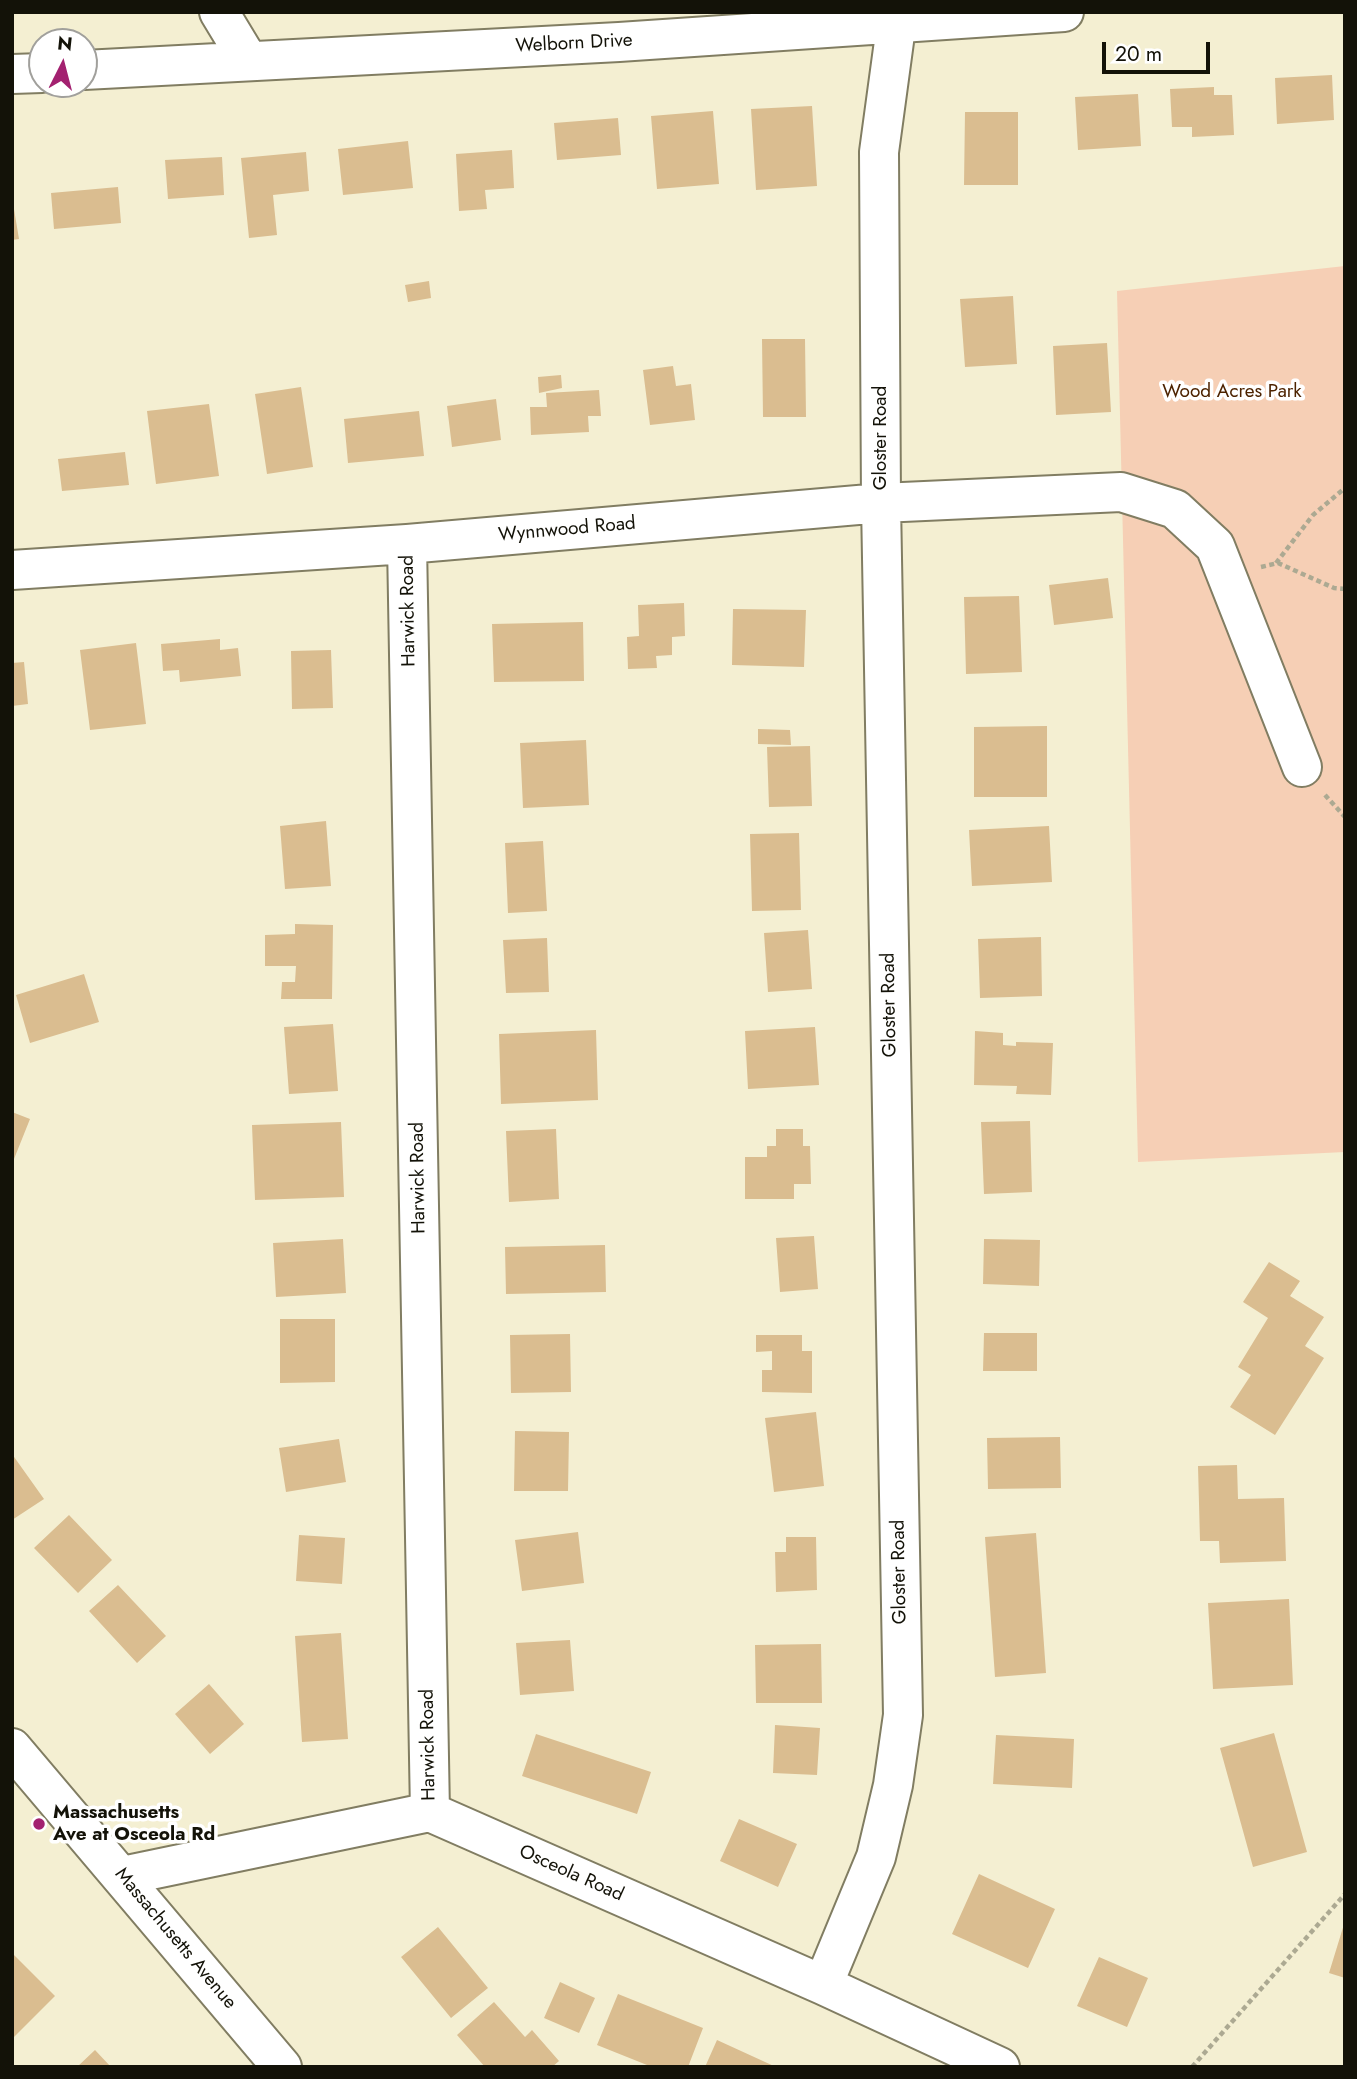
<!DOCTYPE html>
<style>
body{margin:0}
#map{position:relative;width:1357px;height:2079px;overflow:hidden;background:#f4efd2;font-family:Jost,sans-serif}
canvas{display:block}
.frame{position:absolute;inset:0;border:14px solid #131208;pointer-events:none}
.north{position:absolute;left:28px;top:28px;width:70px;height:70px;box-sizing:border-box;background:#fff;border:2px solid #a1a09c;border-radius:50%;rotate:6deg;font-size:19px;font-weight:700;line-height:28px;text-align:center;color:#131208}
.north::after{content:'';display:block;margin:auto;width:24px;height:32px;background:#a32170;clip-path:polygon(50% 0,100% 100%,50% 72%,0 100%)}
.scale{position:absolute;left:1102px;top:42px;width:108px;height:32px;box-sizing:border-box;border:4px solid #131208;border-top:0;padding-left:9px;font-size:21px;line-height:24px;white-space:nowrap;color:#131208;-webkit-text-stroke:5px #fff;paint-order:stroke}
</style>
<div id="map">
<canvas width="1357" height="2079"></canvas>
<div class="frame"></div>
<div class="north">N</div>
<div class="scale">20 m</div>
</div>
<script>
const g = document.querySelector('canvas').getContext('2d');
g.lineJoin = 'round';
function paint(path, color) { g.fillStyle = color; g.fill(path, 'evenodd'); }
function strokePath(path, color, width, dash) { g.strokeStyle = color; g.lineWidth = width; g.lineCap = dash ? 'butt' : 'round'; g.setLineDash(dash || []); g.stroke(path); }
function write(font, color, halo, rows, align = 'center') {
  g.font = font + ' Jost,sans-serif'; g.lineWidth = 7; g.setLineDash([]); g.textBaseline = 'middle'; g.strokeStyle = halo; g.fillStyle = color; for (const [text, x, y, turn = 0] of rows) {
    g.save(); g.translate(x, y); g.rotate((+turn || 0) * Math.PI / 180); g.textAlign = isNaN(turn) ? turn : align; if (halo) g.strokeText(text, 0, 0); g.fillText(text, 0, 0); g.restore();
  }
}
const green = new Path2D(`
 M1345,266V1152L1138,1162L1117,291Z`);
const building = new Path2D(`
 M1332,75L1334,120L1277,124L1275,78Z
 M1214,87V95H1232L1234,135L1192,137V127H1172L1170,89Z
 M1138,94L1141,146L1078,150L1075,97Z
 M812,106L817,186L756,190L751,109Z
 M713,111L719,184L657,189L651,116Z
 M965,112H1018V185H964Z
 M618,118L621,155L557,160L554,123Z
 M408,141L413,188L343,195L338,149Z
 M512,150L514,188L485,190L487,209L459,211L456,154Z
 M306,152L309,191L273,195L277,235L249,238L241,158Z
 M222,157L224,195L168,199L165,160Z
 M118,187L121,223L54,229L51,193Z
 M12,197L19,239L12,240Z
 M429,281L431,298L408,302L405,285Z
 M1013,296L1017,364L965,367L960,299Z
 M762,339H805L806,417H763Z
 M1107,343L1111,412L1056,415L1053,346Z
 M673,366L676,386L691,384L695,420L650,425L643,370Z
 M561,375L562,388L539,393L538,377Z
 M301,387L313,467L267,474L255,394Z
 M599,390L601,416H588L589,432L531,435L530,407H547L546,393Z
 M496,399L501,440L452,447L447,406Z
 M209,404L219,476L156,484L147,411Z
 M419,411L424,456L348,463L344,419Z
 M125,452L129,485L62,491L58,459Z
 M1108,578L1113,618L1054,625L1049,585Z
 M1019,596L1022,672L966,674L964,597Z
 M684,603L685,636L672,637V655L656,656L657,668L628,669L627,637L639,636L638,605Z
 M733,609L806,610L804,667L732,665Z
 M583,622L584,681L494,682L492,624Z
 M220,639V650L238,648L241,676L180,682L179,670L163,671L161,644Z
 M136,643L146,724L90,730L80,650Z
 M331,650L333,708L292,709L291,651Z
 M24,662L28,704L12,706V663Z
 M1047,726V797H974V727Z
 M758,729L790,730L791,745L758,744Z
 M586,740L589,805L523,808L520,743Z
 M810,746L812,806L769,807L767,747Z
 M326,821L331,886L285,889L280,826Z
 M1049,826L1052,882L972,886L969,830Z
 M799,833L801,910L752,911L750,834Z
 M543,841L547,911L508,913L505,843Z
 M295,924L333,925L332,999H281L282,982H295L296,966H265V935L295,934Z
 M808,930L812,989L768,992L764,933Z
 M1041,937L1042,996L980,998L978,939Z
 M547,938L549,992L506,993L503,940Z
 M84,974L99,1022L30,1043L16,995Z
 M333,1024L338,1091L289,1094L284,1027Z
 M815,1027L819,1085L748,1089L745,1031Z
 M596,1030L598,1100L501,1104L499,1034Z
 M975,1031L1003,1033V1045L1016,1046V1042L1053,1043L1051,1095L1016,1094L1017,1086L974,1085Z
 M12,1112L30,1119L12,1164Z
 M1030,1121L1032,1192L984,1194L981,1122Z
 M341,1122L344,1197L255,1200L252,1125Z
 M556,1129L559,1199L509,1202L506,1131Z
 M776,1129H803V1146H810L811,1184H794V1199H745V1157H767V1146H776Z
 M814,1236L818,1289L780,1292L776,1238Z
 M343,1239L346,1293L276,1297L273,1243Z
 M984,1239L1040,1240L1039,1286L983,1284Z
 M605,1245L606,1292L506,1294L505,1247Z
 M1269,1262L1300,1281L1290,1296L1324,1317L1305,1346L1324,1358L1275,1435L1230,1407L1251,1375L1238,1367L1268,1318L1243,1302Z
 M280,1319H335V1382L280,1383Z
 M984,1333H1037V1371H983Z
 M570,1334L571,1392L511,1393L510,1335Z
 M756,1335H802V1351H812V1393L762,1392V1370H772V1351L756,1352Z
 M816,1412L824,1486L774,1492L765,1418Z
 M515,1431L569,1432L568,1491H514Z
 M1060,1437L1061,1488L988,1489L987,1438Z
 M339,1439L346,1482L286,1492L279,1448Z
 M12,1454L44,1499L12,1520Z
 M1237,1465L1238,1499L1284,1498L1286,1561L1220,1563L1219,1541H1200L1198,1466Z
 M69,1515L112,1560L78,1593L34,1548Z
 M578,1532L584,1583L522,1591L515,1540Z
 M1036,1533L1046,1673L995,1677L985,1537Z
 M299,1535L345,1538L342,1584L296,1581Z
 M786,1537H816L817,1590L776,1592L775,1552H786Z
 M118,1585L166,1636L137,1663L89,1611Z
 M1289,1599L1293,1685L1213,1689L1208,1603Z
 M341,1633L348,1739L302,1742L295,1636Z
 M570,1640L574,1691L520,1695L516,1643Z
 M821,1644L822,1703H756L755,1645Z
 M209,1684L244,1724L210,1754L175,1714Z
 M775,1725L820,1728L817,1775L773,1773Z
 M1274,1733L1307,1852L1253,1867L1220,1748Z
 M536,1734L651,1772L637,1814L522,1776Z
 M996,1735L1074,1739L1072,1788L993,1784Z
 M739,1819L797,1844L778,1887L720,1861Z
 M979,1874L1055,1909L1028,1968L952,1934Z
 M1345,1921V1978L1329,1973Z
 M438,1927L488,1988L451,2018L401,1957Z
 M12,1953L55,1996L14,2037L12,2036Z
 M1099,1957L1148,1978L1127,2027L1077,2006Z
 M560,1982L595,1998L579,2033L544,2018Z
 M618,1994L703,2028L688,2067H652L597,2045Z
 M494,2002L525,2037L532,2030L559,2061L552,2067H485L457,2035Z
 M717,2040L776,2067H705Z
 M95,2050L111,2067H77Z`);
const path = new Path2D(`
 M1276,563L1313,515L1345,488
 M1261,567L1278,563L1334,588L1345,589
 M1325,795L1345,817
 M1192,2067L1345,1894`);
const minor = new Path2D(`
 M219,12L248,60
 M84,70L619,42L1064,12
 M12,74L42,73
 M407,544L430,1812
 M12,570L407,544L881,503L1121,492L1175,509L1215,546L1302,767
 M122,1876L430,1812L823,1985L1000,2067
 M823,1985L876,1857L893,1785L903,1715L881,503L879,152L898,12`);
const major = new Path2D(`
 M12,1748L282,2067`);
const markers = [
 [39,1824,7,"#a32170"]
];
const streetNames = [
 ["Welborn Drive",574,44,-3],
 ["Gloster Road",881,438,-90],
 ["Wynnwood Road",567,530,-5],
 ["Harwick Road",409,611,-91],
 ["Gloster Road",890,1005,-91],
 ["Harwick Road",419,1178,-91],
 ["Gloster Road",900,1572,-91],
 ["Harwick Road",429,1745,-91],
 ["Osceola Road",571,1874,24],
 ["Massachusetts Avenue",175,1939,50]
];
const parkNames = [
 ["Wood Acres Park",1232,392]
];
const poiNames = [
 ["Massachusetts",53,1813],
 ["Ave at Osceola Rd",53,1835]
];
paint(green, '#f6cfb5');
paint(building, '#dabd90');
strokePath(minor, '#817d62', 42);
strokePath(major, '#817d62', 42);
strokePath(path, '#aca992', 4.5, [5, 3.5]);
strokePath(minor, '#fff', 38);
strokePath(major, '#fff', 38);
for (const [x, y, r, color] of markers) { const dot = new Path2D(); dot.arc(x, y, r, 0, 2 * Math.PI); g.fillStyle = color; g.fill(dot); strokePath(dot, '#fff', 2.5); }
write('19px', '#131208', '#fff', streetNames);
write('19px', '#4d2300', '#fff', parkNames);
write('bold 19px', '#131208', '#fff', poiNames, 'left');
</script>
